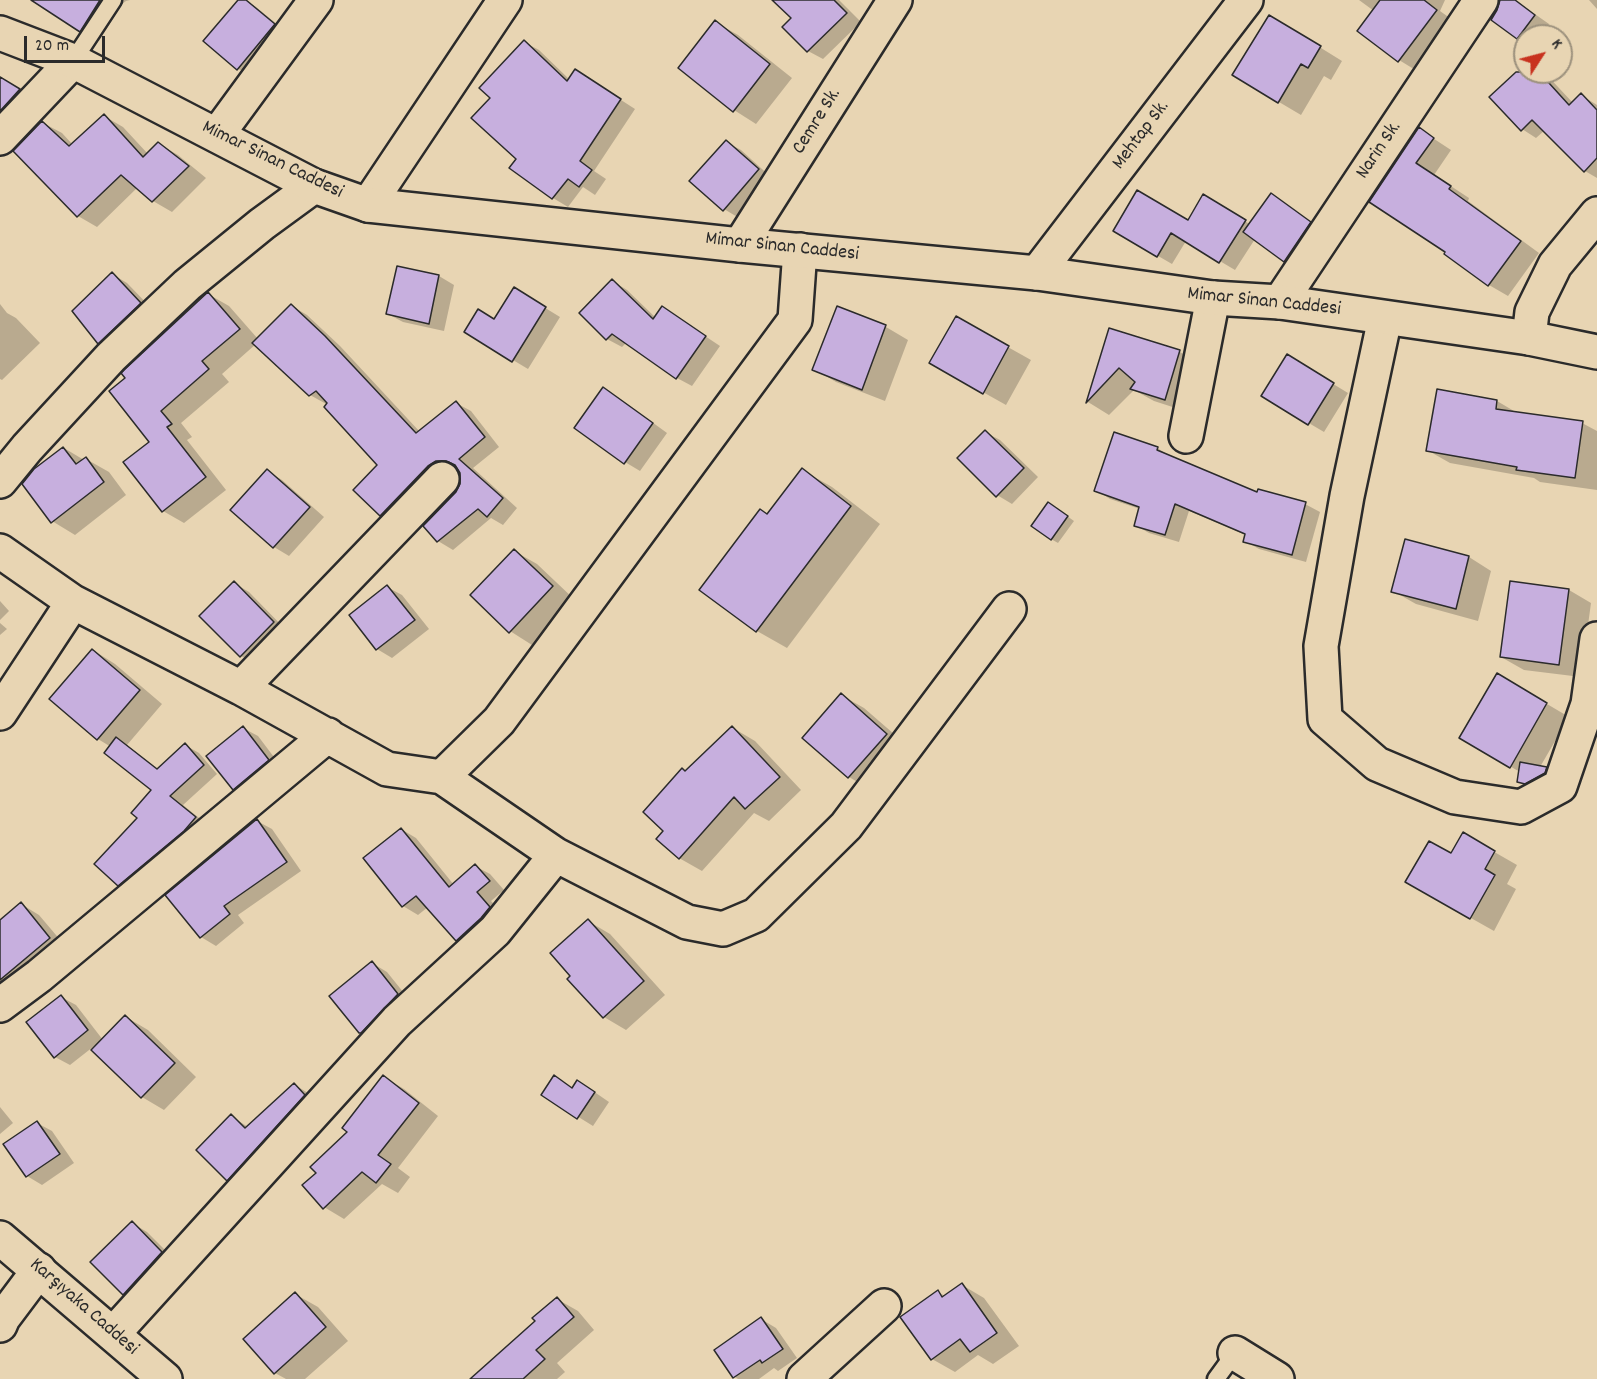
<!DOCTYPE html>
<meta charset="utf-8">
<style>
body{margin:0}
#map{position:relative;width:1597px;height:1379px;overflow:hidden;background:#e8d5b3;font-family:Dekko,sans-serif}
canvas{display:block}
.north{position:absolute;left:1513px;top:24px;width:60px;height:60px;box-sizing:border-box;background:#e8d5b3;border:2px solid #9c917d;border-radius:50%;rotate:54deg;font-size:16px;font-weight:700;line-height:24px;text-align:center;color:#2b2b2b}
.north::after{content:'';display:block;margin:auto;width:21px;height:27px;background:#c8321e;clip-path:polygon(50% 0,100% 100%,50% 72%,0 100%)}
.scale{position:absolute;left:24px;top:36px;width:81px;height:27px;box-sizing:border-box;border:3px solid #2b2b2b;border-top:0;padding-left:8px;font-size:18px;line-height:21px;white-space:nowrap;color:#2b2b2b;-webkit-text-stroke:4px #e8d5b3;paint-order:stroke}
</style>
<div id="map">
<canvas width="1597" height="1379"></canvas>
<div class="north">K</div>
<div class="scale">20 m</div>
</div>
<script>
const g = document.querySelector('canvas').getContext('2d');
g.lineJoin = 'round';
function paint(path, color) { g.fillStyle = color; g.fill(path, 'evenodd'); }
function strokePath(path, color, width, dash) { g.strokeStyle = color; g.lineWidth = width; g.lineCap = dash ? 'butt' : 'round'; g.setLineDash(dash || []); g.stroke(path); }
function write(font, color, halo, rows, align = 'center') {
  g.font = font + ' Dekko,sans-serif'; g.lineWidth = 5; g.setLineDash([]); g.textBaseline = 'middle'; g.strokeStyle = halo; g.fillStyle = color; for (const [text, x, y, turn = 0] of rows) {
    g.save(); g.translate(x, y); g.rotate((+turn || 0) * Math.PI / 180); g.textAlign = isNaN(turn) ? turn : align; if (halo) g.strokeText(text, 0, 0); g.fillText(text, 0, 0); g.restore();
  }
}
const shadow = new Path2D(`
 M35,0H130L126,1L122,4L99,41Z
 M240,0H245L256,7L289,34L252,77L237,68Z
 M784,0H839L861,22L823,59L808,51Z
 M1359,0H1445L1440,11L1454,21L1417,71L1399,60L1374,11Z
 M1502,0H1515L1549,24L1540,36H1525V42L1493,19L1498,11Z
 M1589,0H1597V9Z
 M715,22L738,35L792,78L756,124L734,110Z
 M1292,30L1342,61L1331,80L1324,76L1301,115L1279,102Z
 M524,42L539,50L570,80H590L635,109L594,171L606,179L595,195L583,187L568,207L553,198L511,167L518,158L492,98Z
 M1525,66V72H1544L1573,103L1581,95L1597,105V178L1585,171L1545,130L1536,138L1522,129L1492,97Z
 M0,78L42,103L0,157Z
 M104,116L123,127L148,154L159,144L178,155L206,178L172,212L153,201L138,187L97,227L78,216L43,123L62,133L73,145Z
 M1419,129L1451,150L1434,175L1469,198L1468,201L1539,253L1508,296L1489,285L1446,254L1447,251L1371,202Z
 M726,142L741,150L773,179L739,218L724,209Z
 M1286,204L1325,232L1300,269L1255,239L1235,270L1186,241L1172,264L1115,231L1188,221L1219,205L1251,225Z
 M398,268L439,276L454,285L444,331L403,322L388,314Z
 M112,274L127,283L155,312L114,351L99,343Z
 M613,281L627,290L656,318L663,308L720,346L692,386L677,378L626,343L622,347L607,339Z
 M208,294L229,306L258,339L292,306L307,315L340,346L420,432L456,403L471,411L499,447L473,468L517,508L503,525L491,518L453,550L438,541L462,484L461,473L459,469H452L396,523L381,515L355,490L379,465L328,405L310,395L256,344L222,374L229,382L181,423L192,437L187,440L226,490L184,523L163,511L151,442L127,379Z
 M529,298L560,317L528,369L466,332L495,320Z
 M0,304L7,313L16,318L40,343L2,380L0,379Z
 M837,308L886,327L908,340L885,401L836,382L814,369Z
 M956,318L1031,360L1006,405L931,363Z
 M1110,330L1180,352L1202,365L1188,412L1154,401L1134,390L1109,415L1088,402Z
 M1302,365L1348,393L1324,432L1263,396Z
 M604,389L619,398L667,433L640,471L625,462Z
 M1497,401L1519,414L1582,423L1597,431V490L1540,482L1534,478L1450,463L1427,450Z
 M985,432L1000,440L1038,477L1012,504L997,495Z
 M64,448L84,460L86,459L109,472L126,495L75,535L52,521Z
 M1157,448L1172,457L1258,494L1305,504L1320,512L1306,562L1259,549L1245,541L1246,535L1189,511L1179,542L1149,533L1135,525L1140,509L1110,499L1096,490Z
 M802,470L832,487L880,524L787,648L757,631L701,589L768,515Z
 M268,471L282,480L324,517L289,556L274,547L232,510Z
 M1056,508L1074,521L1058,543L1051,539Z
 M1406,541L1469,557L1491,571L1478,621L1416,604L1393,591Z
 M514,551L537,564L575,600L532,645L510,631Z
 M234,583L249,592L288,632L256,664L241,656Z
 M387,587L402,595L429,629L392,658L377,649Z
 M1569,590L1591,603L1581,677L1524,670L1501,657Z
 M0,601L9,611L0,620Z
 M0,623L7,629L0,635Z
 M93,650L115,664L162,704L127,745L158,769L185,745L199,753L217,774L183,805L209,826L133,893L118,885L139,817L153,790L111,747L98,739L51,698Z
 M1498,675L1569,717L1540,767L1546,768L1553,772L1533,787L1525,785L1518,781L1520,772L1461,738Z
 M841,695L864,708L909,747L871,790L849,777L804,738Z
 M243,728L258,736L283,769L249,797L234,789Z
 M733,728L755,741L801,790L769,821L754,813L702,871L679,858L666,831L685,772Z
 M257,821L272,829L301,871L238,915L244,923L216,946L201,937Z
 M401,829L416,838L454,885L475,866L490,874L504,890L491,901L505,916L472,949L457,940L428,907L418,915L403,906Z
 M1463,834L1517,865L1507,884L1516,889L1494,931L1407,882L1451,855Z
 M21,904L39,915L67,948L0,1005V922Z
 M588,921L610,934L665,995L626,1030L604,1017Z
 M372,963L387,972L412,1003L376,1041L361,1033Z
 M61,997L76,1005L103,1040L126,1017L148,1030L196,1077L164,1110L142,1097L98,1043L70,1065L55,1057Z
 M384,1077L404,1089L438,1116L398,1168L410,1177L398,1193L382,1184L344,1219L324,1207L318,1173L350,1132Z
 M554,1077L573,1089L593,1091L609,1102L593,1126L543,1095Z
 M295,1085L308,1093L317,1103L241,1187L228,1179L231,1116L248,1127Z
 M0,1107L13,1123L0,1134Z
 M37,1123L52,1131L74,1163L42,1185L27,1176Z
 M132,1223L147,1232L176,1261L139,1303L124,1294Z
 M962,1285L984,1298L1019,1346L993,1364L978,1355L955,1372L932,1359L938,1292L945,1296Z
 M295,1294L318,1307L348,1341L305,1379H286L275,1373Z
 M557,1299L578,1311L594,1330L557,1363L565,1372L557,1379H489Z
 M761,1319L776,1328L797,1358L778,1371L774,1368L759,1379H738L735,1377Z`);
const building = new Path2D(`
 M31,0H100L80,32Z
 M238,0H246L275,24L237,70L203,41Z
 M772,0H834L847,13L807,52L782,27L791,18Z
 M1380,0H1424L1437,10L1398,62L1357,31Z
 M1500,0H1515L1535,15L1517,39L1491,20L1497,10Z
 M1269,15L1321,46L1308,68L1301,64L1278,103L1232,75Z
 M715,20L770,64L733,112L678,68Z
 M524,40L567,81L575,69L621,99L580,161L592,170L579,187L568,179L552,199L509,168L516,159L471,118L490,98L479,88Z
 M1516,72H1539L1569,105L1581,93L1597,110V158L1584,172L1532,120L1521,131L1489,97Z
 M0,77L20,89L0,111Z
 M104,114L143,157L158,142L189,166L152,202L121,175L77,217L13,151L42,121L69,146Z
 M1419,127L1434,138L1416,163L1451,186L1449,189L1521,241L1488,286L1444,254L1445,252L1369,202Z
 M726,140L759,169L723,211L689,181Z
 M1137,190L1188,220L1203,194L1246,220L1219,263L1171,233L1157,257L1113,231Z
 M1271,193L1311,222L1284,262L1243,232Z
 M397,266L439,275L429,324L386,314Z
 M112,272L141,303L98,344L72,311Z
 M612,279L653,319L662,306L706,336L676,379L612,334L606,340L579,313Z
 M514,287L546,307L512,362L464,332L478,309L494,319Z
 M208,292L240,329L202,361L209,369L161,411L172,424L167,427L206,477L162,512L123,462L149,442L109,391L125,378L121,373L124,370Z
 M291,304L325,336L416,433L456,401L485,437L459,459L503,498L487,517L478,509L437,542L423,526L456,492L460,484V473L455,465L446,461H436L428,466L380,516L353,490L377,465L324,407L327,403L316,391L309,396L252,343Z
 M837,306L886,325L862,390L812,370Z
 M956,316L1009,346L983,394L929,363Z
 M1109,328L1180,350L1165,400L1130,389L1135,382L1119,368L1086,403Z
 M1287,354L1334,383L1308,425L1261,396Z
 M603,387L653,423L624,464L574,428Z
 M1437,389L1497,400L1496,409L1583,421L1575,478L1516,470L1517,467L1426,451Z
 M985,430L1024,468L996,497L957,458Z
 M1114,432L1158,447L1157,450L1257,492L1258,489L1306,502L1292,555L1243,542L1245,534L1175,504L1165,535L1134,526L1139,507L1094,491Z
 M63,447L76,464L86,457L104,482L51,523L22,484L34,469Z
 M802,468L851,506L756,632L699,590L760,509L767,514Z
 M267,469L310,507L273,548L230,510Z
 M1048,502L1068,516L1051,540L1031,526Z
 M1405,539L1469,556L1456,609L1391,592Z
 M514,549L553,586L509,633L470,595Z
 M234,581L274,622L240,657L199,616Z
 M1510,581L1569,589L1559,665L1500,657Z
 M387,585L415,620L376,650L349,615Z
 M92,649L140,690L97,740L49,699Z
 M1497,673L1547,703L1510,768L1459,738Z
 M841,693L887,734L848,778L802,738Z
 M243,726L269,760L233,790L206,756Z
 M732,726L780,777L745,809L734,797L679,859L656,839L663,831L643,812L682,768L685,771Z
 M116,737L157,769L185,743L204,765L170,796L196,817L184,831L118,886L94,864L137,818L131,813L151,790L104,753Z
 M1520,762L1547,767L1545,773L1525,784L1517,782Z
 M257,819L287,862L224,906L230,914L200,938L165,895Z
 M401,828L449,887L475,864L490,881L477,892L490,907L481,918L456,941L416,896L402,907L363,858Z
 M1463,832L1495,851L1485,869L1495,875L1470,919L1405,882L1429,841L1451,853Z
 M21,902L50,938L0,980V920Z
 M588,919L644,981L603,1018L567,979L570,976L550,953Z
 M372,961L398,994L361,1033H359L329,996Z
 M61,995L88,1030L54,1058L26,1022Z
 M125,1015L175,1063L141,1098L91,1050Z
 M383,1075L419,1103L378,1155L391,1164L376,1183L362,1172L323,1209L302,1185L316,1173L310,1167L347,1132L342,1128Z
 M554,1075L572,1088L577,1080L595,1092L577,1119L541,1095Z
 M294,1083L305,1095L227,1181L196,1150L231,1114L245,1128Z
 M37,1121L60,1154L26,1177L3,1144Z
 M132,1221L162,1252L123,1295L90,1262Z
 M962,1283L997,1333L970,1352L960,1339L931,1360L900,1317L938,1290L942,1297Z
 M295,1292L326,1327L274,1374L243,1339Z
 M557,1297L574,1317L536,1350L545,1359L523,1379H470L535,1321L532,1318Z
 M761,1317L783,1349L762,1363L760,1360L733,1378L714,1350Z`);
const lane = new Path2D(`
 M73,61L113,0
 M1216,1379L1235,1353`);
const street = new Path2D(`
 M217,135L316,0
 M0,138L73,61
 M368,205L505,0
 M740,245L895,0
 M1037,273L1246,0
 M1280,302L1481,0
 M1385,318L1347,496L1321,646L1325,719L1377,764L1455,797L1521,807L1560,786L1588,704L1597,639
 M1529,338L1532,312L1555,265L1597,214
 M1186,436L1213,298
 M0,481L27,448L111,357L187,285L262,224L314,186
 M0,551L73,602L241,688L387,769L442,777L499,721L795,320L800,250
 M241,688L442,479
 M0,713L73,602
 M442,777L556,855L687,922L723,929L756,915L846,826L1009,609
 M0,1005L39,976L328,735
 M0,1325L3,1318L39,1270
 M113,1334L397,1021L495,931L556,855
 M1235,1353L1277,1379
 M804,1379L884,1306`);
const secondary = new Path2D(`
 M0,33L73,61L314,186L368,205L740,245L1037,273L1213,298L1280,302L1529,338L1597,352
 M0,1238L165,1379`);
const streetNames = [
 ["Cemre Sk.",818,122,-58],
 ["Mehtap Sk.",1142,136,-53],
 ["Narin Sk.",1380,151,-56],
 ["Mimar Sinan Caddesi",272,161,26],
 ["Mimar Sinan Caddesi",782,248,6],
 ["Mimar Sinan Caddesi",1264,303,6],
 ["Karşıyaka Caddesi",83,1308,41]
];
paint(shadow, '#0003');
paint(building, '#c7afde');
strokePath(building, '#2b2b2b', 1.5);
strokePath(lane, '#2b2b2b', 21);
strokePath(street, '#2b2b2b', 38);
strokePath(secondary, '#2b2b2b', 38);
strokePath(lane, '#e8d5b3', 16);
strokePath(street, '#e8d5b3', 33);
strokePath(secondary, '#e8d5b3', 33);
write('20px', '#2b2b2b', '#e8d5b3', streetNames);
</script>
